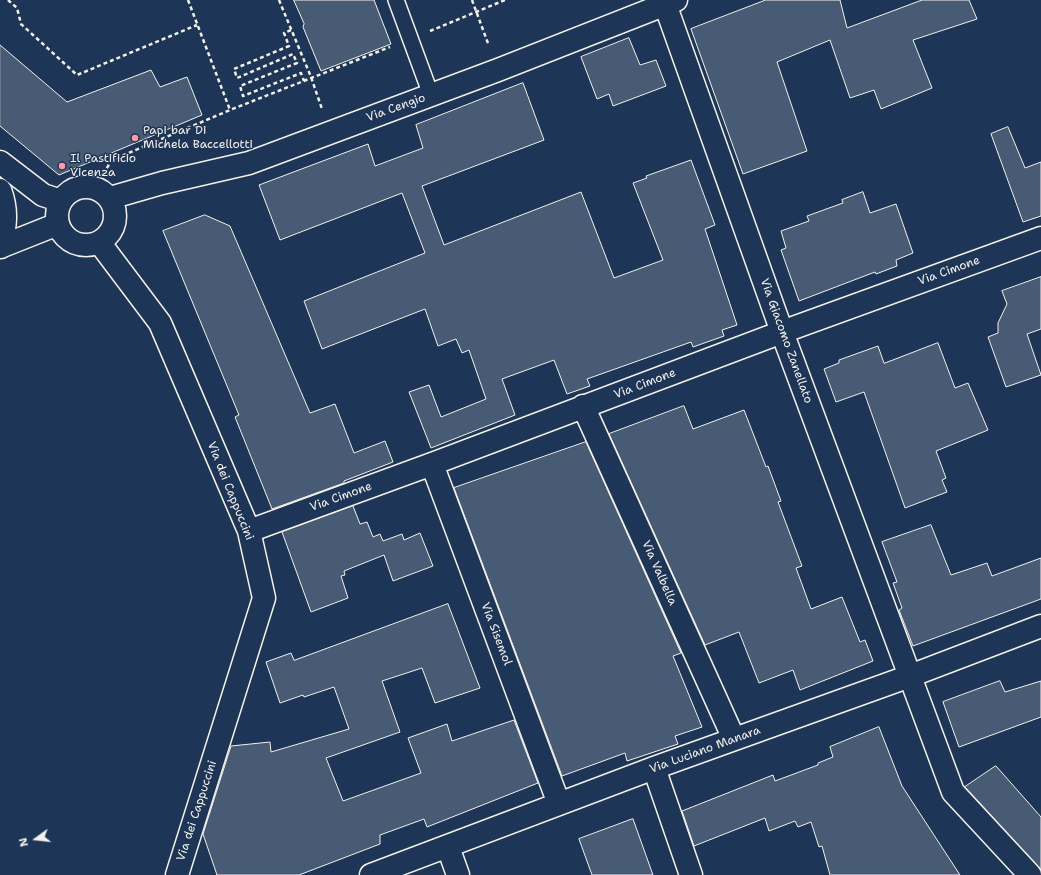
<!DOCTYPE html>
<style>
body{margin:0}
#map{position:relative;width:1041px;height:875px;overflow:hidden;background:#1d3557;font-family:"Shantell Sans",sans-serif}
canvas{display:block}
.north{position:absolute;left:16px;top:819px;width:40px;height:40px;-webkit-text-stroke:3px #1d3557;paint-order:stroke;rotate:255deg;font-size:11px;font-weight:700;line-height:16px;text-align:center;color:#f4f1e8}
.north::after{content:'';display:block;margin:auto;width:14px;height:18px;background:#f4f1e8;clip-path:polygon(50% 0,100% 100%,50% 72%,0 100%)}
</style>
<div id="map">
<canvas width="1041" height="875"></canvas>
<div class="north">N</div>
</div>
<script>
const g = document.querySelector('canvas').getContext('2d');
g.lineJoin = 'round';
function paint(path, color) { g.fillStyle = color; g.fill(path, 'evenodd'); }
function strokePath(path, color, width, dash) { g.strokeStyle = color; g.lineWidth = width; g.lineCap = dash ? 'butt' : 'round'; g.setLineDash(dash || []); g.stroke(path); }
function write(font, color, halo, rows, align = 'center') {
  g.font = font + ' "Shantell Sans",sans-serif'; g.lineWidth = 3; g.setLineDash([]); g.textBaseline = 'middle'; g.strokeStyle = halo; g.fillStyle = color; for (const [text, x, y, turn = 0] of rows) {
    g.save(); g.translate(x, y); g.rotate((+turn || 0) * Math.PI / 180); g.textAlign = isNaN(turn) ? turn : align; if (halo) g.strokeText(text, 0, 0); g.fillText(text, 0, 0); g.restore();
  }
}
const building = new Path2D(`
 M294,0H374L391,44L321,71L303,27L304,24Z
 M766,0H840L847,28L922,0H969L977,19L913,40L932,88L881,109L874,90L850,98L830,40L777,62L807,151L743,174L691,29Z
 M629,38L640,65L656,60L666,86L613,106L609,94L597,99L581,57Z
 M0,45L67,102L151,70L160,87L187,77L202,115L59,175L0,126Z
 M523,83L544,140L422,186L444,245L581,192L614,278L663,260L633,183L647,178L646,176L691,160L715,225L705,229L737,325L722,330L724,336L693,347L691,342L587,379L590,386L567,394L554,360L502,379L515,415L431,448L409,392L429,385L441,417L486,399L469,350L462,353L456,339L438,346L425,309L322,349L304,301L425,253L402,193L280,240L259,185L368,144L375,166L423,148L416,125Z
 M1008,127L1025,168L1041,162V216L1023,222L991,134Z
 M863,192L870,213L896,204L913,253L896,260L897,266L876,274L875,272L799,301L781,250L786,248L781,231L809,221L807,216L843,203L842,200Z
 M205,215L230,226L310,413L335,404L354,453L385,441L393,462L344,481V483L272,509L235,417L239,415L163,231Z
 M1041,277V329L1027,334L1041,375L1006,387L988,337L998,333V323L1007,304L1002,291Z
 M938,343L955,388L968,383L988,430L936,451L946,478L942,480L947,492L905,508L864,392L836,402L824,369L839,363V360L878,346L884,363Z
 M684,406L693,429L744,410L766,467L768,466L781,501L778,502L802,566L796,568L811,609L842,597L860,642L865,640L873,661L800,690L793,670L759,683L739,632L705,645L609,434Z
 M586,442L681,653L673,656L702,727L675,736L678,744L627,761L625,753L562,776L454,488Z
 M353,506L360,524L367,522L373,537L380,534L383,541L402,534L404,540L420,533L433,566L393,581L384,555L344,571L345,575L341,576L348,598L311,612L282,532Z
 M931,525L951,575L987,563L992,576L1041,558V599L913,646L899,610L902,608L893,583L897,582L882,542Z
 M448,604L480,688L435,703L422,668L382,681L400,732L326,758L343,801L421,773L408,738L447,724L452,741L514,720L538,783L427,827L424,819L380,835V844L299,875H217L203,834L231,746L270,742L271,752L349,729L334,687L304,697L303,695L280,703L266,662L291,653L294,660Z
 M1000,681L1005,692L1041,681V717L959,747L943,702Z
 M879,727L902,786L960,875H830L822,846L819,847L811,822L798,827L795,821L769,831L765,818L694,846L682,811L773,775L775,781L818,765V763L833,757L830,747Z
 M996,766L1041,817V870L965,787Z
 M633,819L653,875H592L579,839Z`);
const path = new Path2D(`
 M8,0L17,8L21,24L77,75L197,25
 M188,0L230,110
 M279,0L311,77L322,109
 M472,0L489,46
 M291,30L284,33L289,46L234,69L237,78L293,54L297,63L240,86L243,96L301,73L304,81
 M430,31L505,0
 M103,174L112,160L230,110L390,47`);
const lane = new Path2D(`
 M396,0L431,95`);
const street = new Path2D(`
 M665,4L782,332L953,792L1030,875
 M0,162L43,195L61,201
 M57 216a29 29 0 1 1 58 0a29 29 0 1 1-58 0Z
 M0,190C8,211 5,226 1,247
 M110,198L162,183L249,163L498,70L676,0
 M99,242L160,323L249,531L264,598L177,875
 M0,247L58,224
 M583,406L734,739
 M432,464L559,804
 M249,531L432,464L782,332L1041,238
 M654,768L691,875
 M448,847L458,875
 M371,875L654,768L910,676L1041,626`);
const markers = [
 [135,138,4,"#ff9aa2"],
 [62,166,4,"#ff9aa2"]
];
const streetNames = [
 ["Via Cengio",396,108,-20],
 ["Via Cimone",949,271,-20],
 ["Via Giacomo Zanellato",786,341,70],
 ["Via Cimone",645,384,-21],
 ["Via dei Cappuccini",230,491,68],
 ["Via Cimone",341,497,-20],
 ["Via Valbella",659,573,66],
 ["Via Sisemol",496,634,69],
 ["Via Luciano Manara",705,750,-20],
 ["Via dei Cappuccini",197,811,-72]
];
const poiNames = [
 ["Papi bar Di",143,131],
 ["Michela Baccellotti",143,145],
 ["Il Pastificio",70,159],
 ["Vicenza",70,173]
];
paint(building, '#485b74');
strokePath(building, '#f4f1e8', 1);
strokePath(lane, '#f4f1e8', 18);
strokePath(street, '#f4f1e8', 25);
strokePath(path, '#f4f1e8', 2.5, [4, 3]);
strokePath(lane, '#1d3557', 15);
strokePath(street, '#1d3557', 22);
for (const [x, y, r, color] of markers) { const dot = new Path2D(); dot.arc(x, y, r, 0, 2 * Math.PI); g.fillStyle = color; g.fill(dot); strokePath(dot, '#1d3557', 1.5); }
write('12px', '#f4f1e8', '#1d3557', streetNames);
write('12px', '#f4f1e8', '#1d3557', poiNames, 'left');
</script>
